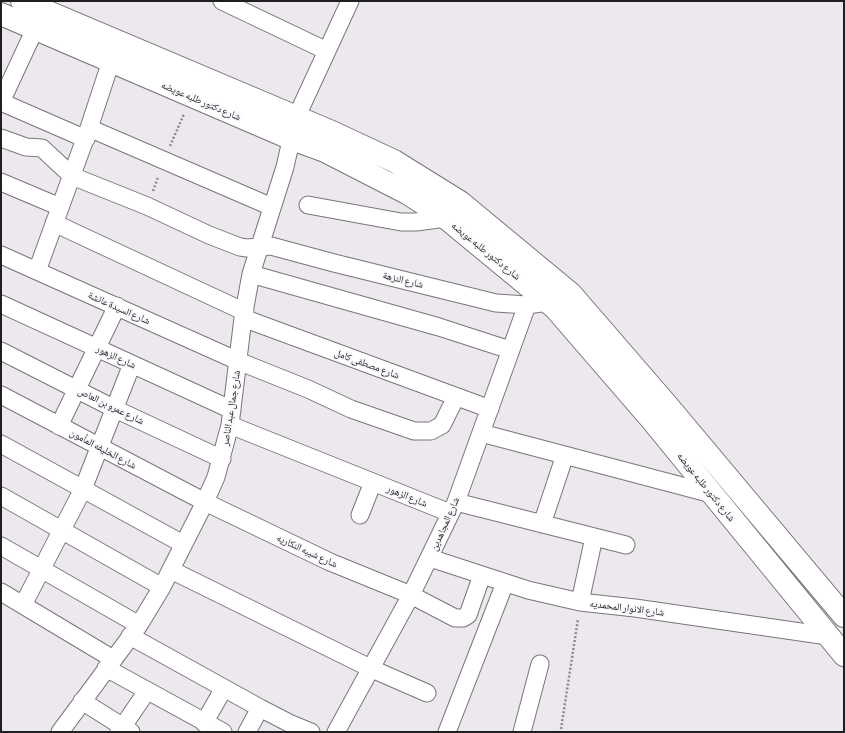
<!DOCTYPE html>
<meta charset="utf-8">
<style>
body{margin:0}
#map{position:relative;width:845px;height:733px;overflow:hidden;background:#ece8ed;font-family:"Asap Condensed",sans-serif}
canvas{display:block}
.frame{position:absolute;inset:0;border:2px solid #1f1e20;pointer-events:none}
</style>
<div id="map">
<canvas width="845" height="733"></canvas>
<div class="frame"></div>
</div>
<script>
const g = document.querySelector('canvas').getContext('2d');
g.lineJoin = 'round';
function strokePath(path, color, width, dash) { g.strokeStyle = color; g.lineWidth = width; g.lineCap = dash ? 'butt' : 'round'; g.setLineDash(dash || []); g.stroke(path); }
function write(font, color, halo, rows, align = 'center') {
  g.font = font + ' "Asap Condensed","Noto Naskh Arabic",sans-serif'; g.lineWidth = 3; g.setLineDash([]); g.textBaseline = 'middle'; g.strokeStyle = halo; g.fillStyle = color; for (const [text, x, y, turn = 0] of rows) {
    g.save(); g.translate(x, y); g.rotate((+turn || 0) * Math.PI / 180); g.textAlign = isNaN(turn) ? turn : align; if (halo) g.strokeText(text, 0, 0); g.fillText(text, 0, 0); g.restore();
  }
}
const path = new Path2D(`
 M170,146L184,114
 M153,191L158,177
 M561,729L578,619`);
const street = new Path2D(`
 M222,1L327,51
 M1,102L86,139
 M1,102L35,29
 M89,128L272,207
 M1,138L26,147L42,148L72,176L147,206L209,235L240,247L247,248L271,246L334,263L496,303L527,305L548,302
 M1,182L60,207
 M308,205L401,222H416L446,218
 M54,223L245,312
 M1,255L238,361L308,389L351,409L414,431H431L442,425L456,397
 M37,271L89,128L111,61
 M251,274L439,327L510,350
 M1,304L232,410
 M243,318L490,409
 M1,351L113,408L222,459
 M1,395L205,502L330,562L411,595L455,618H463L468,615L482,575
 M230,425L450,513
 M59,426L117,306
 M481,433L712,494
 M1,444L183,544
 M1,496L162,587
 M456,502L626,545
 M360,515L373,482
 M542,524L565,455
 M1,546L139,625
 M430,558L528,590L580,602L635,608L828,636
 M171,570L372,669L427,693
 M1,592L113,659
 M580,602L594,537
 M23,605L83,489L132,364
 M130,636L260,708L247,732
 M106,668L223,732
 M82,701L131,732
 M260,708L289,723L311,732
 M204,723L224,688
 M60,732L139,625L162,587L205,502L216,477L230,425L243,318L251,274L285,167L296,118L350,1
 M119,732L147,691
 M336,732L411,595L456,502L527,305
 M447,732L505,583
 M522,732L540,664`);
const secondary = new Path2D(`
 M22,1L334,133L394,161L460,202L571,294L667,405L844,616
 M1,14L292,139L325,151L407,193L446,218L555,308L651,419L844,655`);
const streetNames = [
 ["شارع دكتور طلبه عويضه",201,101,23],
 ["شارع دكتور طلبه عويضه",486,251,39],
 ["شارع النزهة",403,280,14],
 ["شارع السيدة عائشة",119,308,24],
 ["شارع الزهور",116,357,25],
 ["شارع مصطفى كامل",367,364,20],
 ["شارع عمرو بن العاص",111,406,26],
 ["شارع جمال عبد الناصر",231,408,-81],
 ["شارع الخليفه المأمون",103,449,28],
 ["شارع دكتور طلبه عويضه",706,487,51],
 ["شارع الزهور",407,496,22],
 ["شارع المجاهدين",445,524,-66],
 ["شارع شيبه النكاريه",307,551,25],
 ["شارع الانوار المحمديه",627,608,7]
];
strokePath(street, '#79767b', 19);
strokePath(secondary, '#79767b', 24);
strokePath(path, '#8d8a8e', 2.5, [2, 2]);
strokePath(street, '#fff', 17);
strokePath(secondary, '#fff', 22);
write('10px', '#1f1e20', '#f9f6fb', streetNames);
</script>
